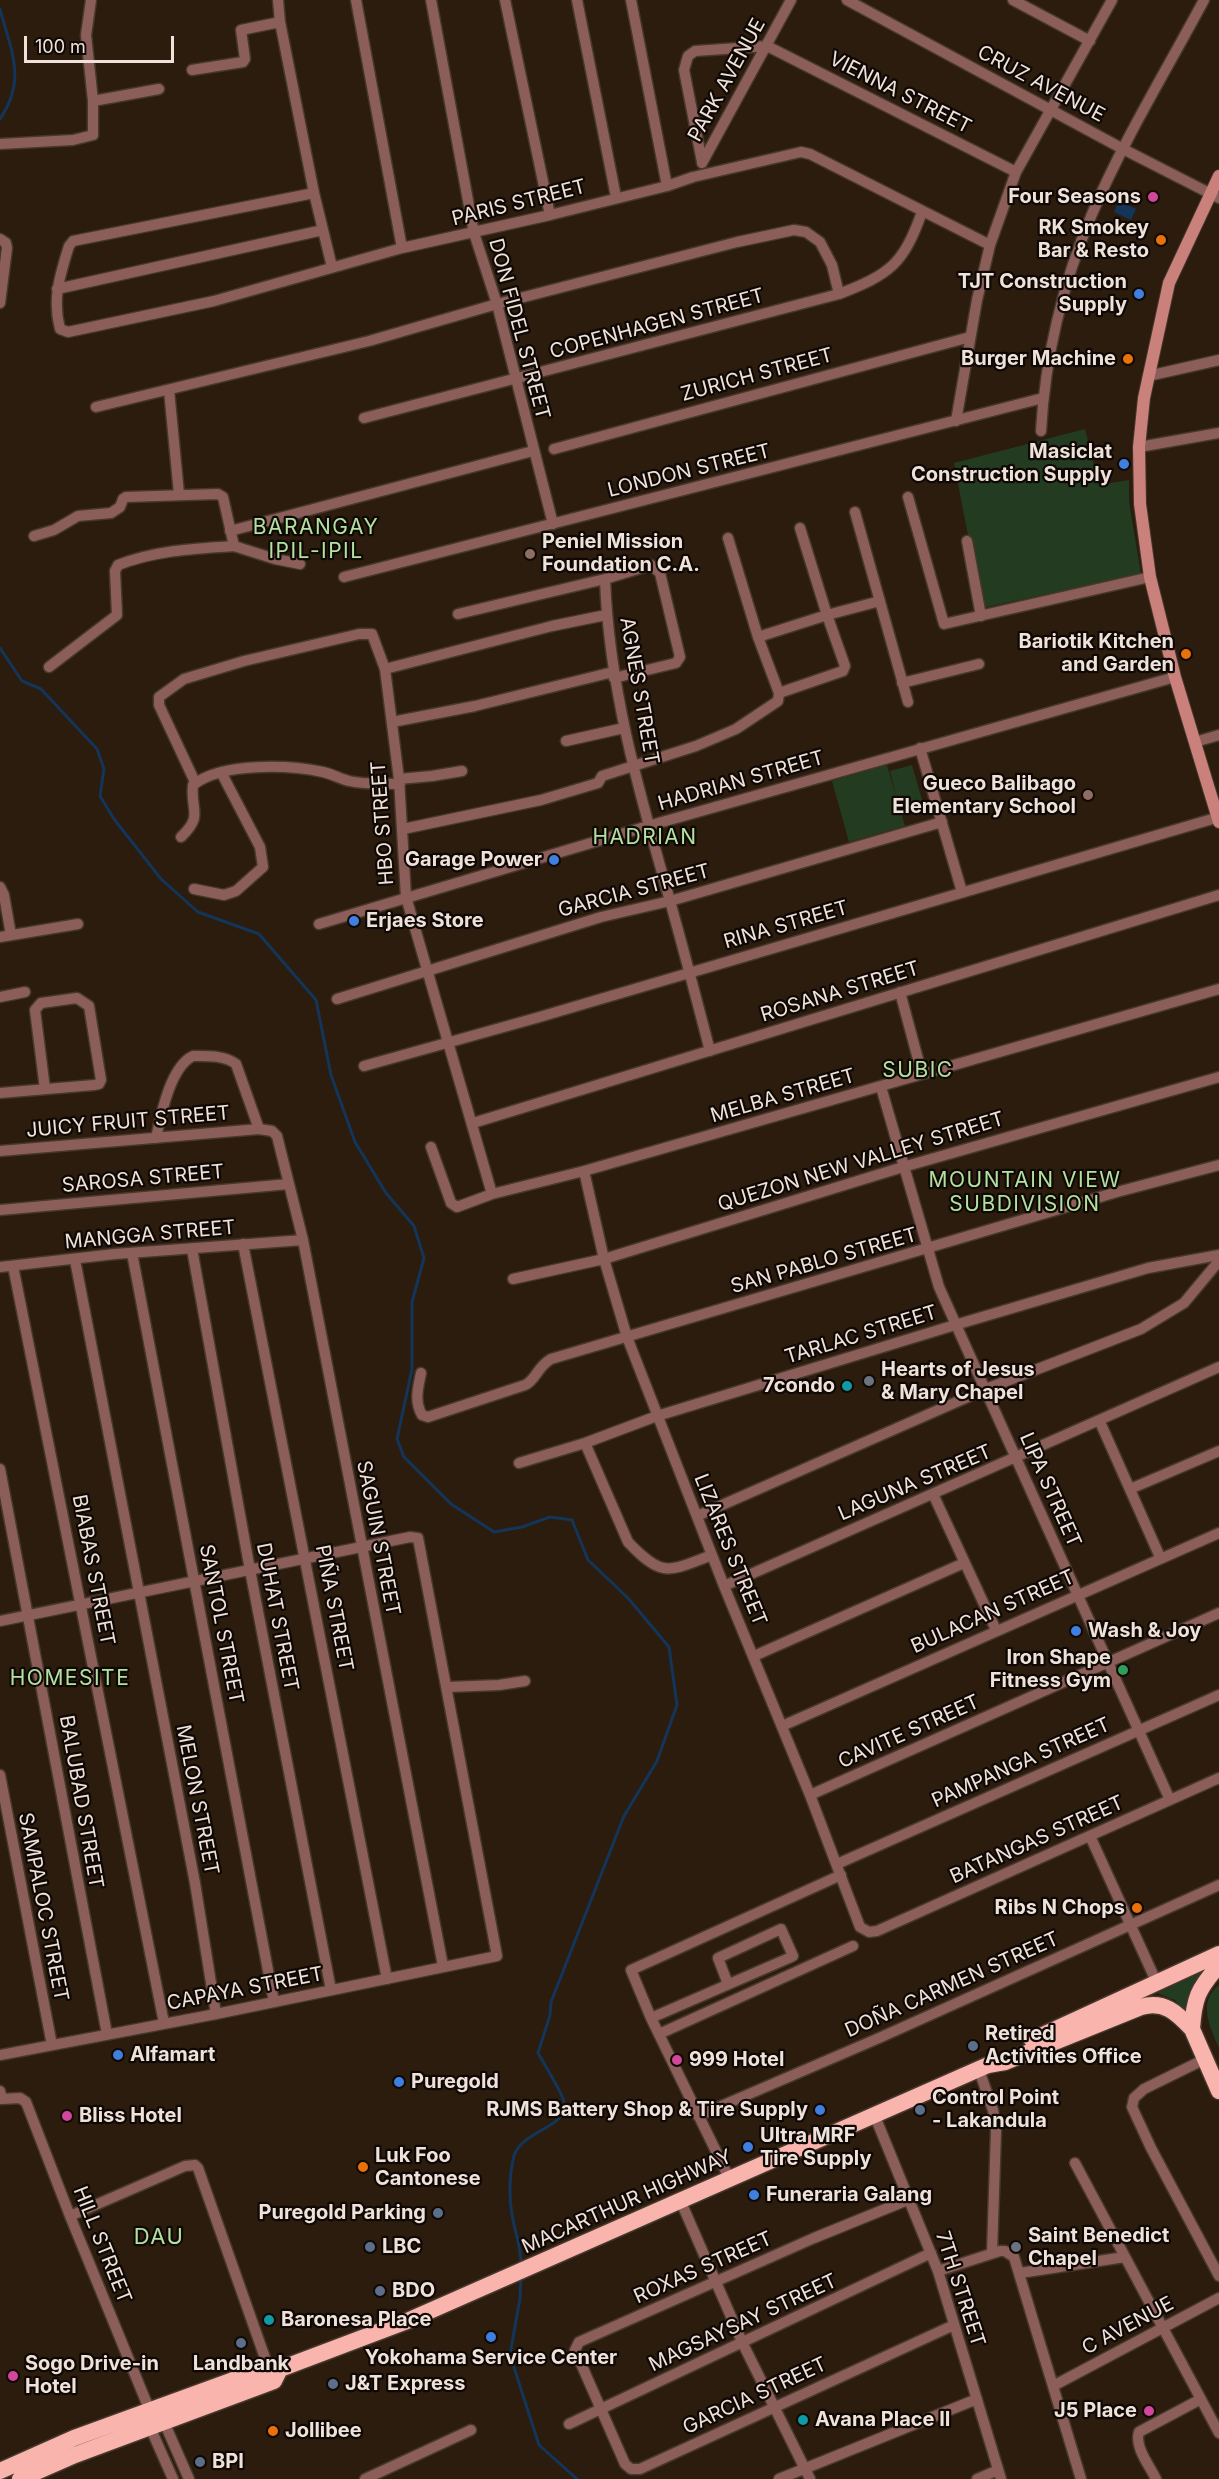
<!DOCTYPE html>
<meta charset="utf-8">
<style>
body{margin:0}
#map{position:relative;width:1219px;height:2479px;overflow:hidden;background:#2b1c0e;font-family:Inter,sans-serif}
canvas{display:block}
.scale{position:absolute;left:24px;top:36px;width:150px;height:27px;box-sizing:border-box;border:3px solid #eee2da;border-top:0;padding-left:8px;font-size:18px;line-height:21px;white-space:nowrap;color:#eee2da;-webkit-text-stroke:4px #0f0804;paint-order:stroke}
</style>
<div id="map">
<canvas width="1219" height="2479"></canvas>
<div class="scale">100 m</div>
</div>
<script>
const g = document.querySelector('canvas').getContext('2d');
g.lineJoin = 'round';
function paint(path, color) { g.fillStyle = color; g.fill(path, 'evenodd'); }
function strokePath(path, color, width, dash) { g.strokeStyle = color; g.lineWidth = width; g.lineCap = dash ? 'butt' : 'round'; g.setLineDash(dash || []); g.stroke(path); }
function write(font, color, halo, rows, align = 'center') {
  g.font = font + ' Inter,sans-serif'; g.lineWidth = 4.5; g.setLineDash([]); g.textBaseline = 'middle'; g.strokeStyle = halo; g.fillStyle = color; for (const [text, x, y, turn = 0] of rows) {
    g.save(); g.translate(x, y); g.rotate((+turn || 0) * Math.PI / 180); g.textAlign = isNaN(turn) ? turn : align; if (halo) g.strokeText(text, 0, 0); g.fillText(text, 0, 0); g.restore();
  }
}
const green = new Path2D(`
 M1085,429L1099,485L1129,480V502L1141,574L982,608L954,463Z
 M887,765L896,796L890,771L912,765L925,810L902,816L905,826L849,842L832,781Z
 M1202,1972L1190,1990L1188,2016L1175,2000L1157,1993Z
 M1219,1985V2048C1210,2027 1197,2002 1219,1985Z`);
const water = new Path2D(`
 M1119,201L1136,209L1131,220L1114,212Z`);
const stream = new Path2D(`
 M0,9C11,51 27,80 0,119
 M0,648L22,681L41,689L97,749L104,769L100,796L114,819L161,879L198,912L259,934L316,1000L331,1075L355,1142L386,1193L414,1226L424,1258L412,1302V1369L397,1439L404,1457L451,1504L494,1532L522,1527L550,1517L572,1520L588,1560L628,1598L669,1647L677,1705L657,1761L624,1816L551,2002L550,2015L538,2053C544,2064 562,2092 564,2102C569,2130 518,2129 513,2160C509,2178 509,2196 512,2215C515,2232 521,2247 521,2264
 M521,2277L520,2298L510,2355L539,2445L577,2479`);
const minor = new Path2D(`
 M278,0L280,22L314,193L332,267
 M356,0L402,248
 M431,0L474,233L497,304L553,524
 M505,0L550,215
 M577,0L616,197
 M631,0L667,186
 M847,0L1123,149L1219,198
 M1013,0L1090,41
 M192,70L243,62L245,59L241,30L280,22
 M93,101L159,89
 M0,144L73,140L93,135V101L86,35L91,0
 M702,162L684,70L688,56L695,51L767,46L1016,172
 M702,163L791,0
 M314,193L73,241L69,246C60,275 52,299 60,329L68,332L214,301L402,248L550,215L667,186L693,177L801,152L810,154L990,245
 M0,239L6,243L7,248L0,303
 M57,289L323,230
 M1148,376L1219,360
 M169,390L179,494
 M96,407L369,341L497,304L737,242L794,230L806,232L820,242L832,265L839,294
 M364,418L839,294C890,274 903,265 922,212
 M956,421L977,300L990,245L1016,172L1112,0
 M1041,431C1045,358 1063,282 1092,214C1123,141 1166,71 1204,0
 M1139,447L1219,433
 M554,449L970,337
 M908,497L944,624L1150,577
 M855,512L908,702
 M230,531L533,451
 M34,536L54,530L78,516L111,513L120,507L123,499L126,497L218,494L223,497L234,546L275,559L300,564
 M967,541L981,616
 M344,577L1043,398
 M605,579C609,690 640,795 670,901C684,951 697,1001 710,1051
 M458,614L605,579L651,565L660,573L680,657L676,663L614,678
 M758,637L827,615L880,601
 M49,667L117,615L115,571L118,565C156,550 194,549 234,546
 M385,669L552,626L606,615
 M902,683L979,664
 M779,693L843,671L845,666L827,615L800,528
 M392,722L475,706L613,672
 M566,741L624,728
 M1195,742L1219,735
 M920,748L962,892
 M399,779L432,776L462,771
 M195,782L159,705V697L184,679L244,661L359,634H372L385,669L399,779L406,897L492,1194
 M403,829L541,800L598,783L602,776L696,746L736,729L778,701L779,693L758,637L728,538
 M181,837C204,815 190,811 193,785C222,762 289,765 323,772C332,774 341,779 349,781C365,785 384,783 400,784
 M0,887L4,895L11,935
 M194,889L224,895L236,891L263,867L260,847L221,772
 M319,924L648,826L1175,677
 M0,937L78,924
 M900,992L922,1074
 M0,997L25,992
 M337,999L601,917L670,901L942,822
 M364,1066L536,1018L1219,817
 M881,1087L939,1287L1170,1800
 M0,1093L94,1085L99,1084L101,1080L89,1006L77,998L41,1003L35,1010L45,1089
 M473,1123L1219,895
 M156,1138C161,1115 170,1067 193,1056C207,1056 224,1055 236,1064L259,1129
 M431,1147L451,1203L457,1207L492,1194L584,1171L1219,989
 M0,1151L259,1129L272,1131L277,1136L303,1240L443,1966
 M584,1171L604,1259L627,1337L724,1586L810,1795L860,1927L869,1932L877,1931L1219,1778
 M0,1210L289,1184
 M243,1244L387,1979
 M192,1249L250,1570L331,1990
 M132,1253L274,2002
 M75,1260L195,1883L216,2014
 M13,1266L164,2023
 M0,1267L115,1254L303,1240
 M513,1279L604,1259L903,1167L1219,1077
 M421,1373C418,1388 414,1401 422,1415L428,1417L525,1385C536,1380 537,1367 551,1359L1117,1192L1219,1165
 M1100,1422L1160,1557
 M585,1443L628,1542C663,1579 669,1571 712,1555
 M519,1463L585,1443L657,1416L955,1325L1148,1268L1219,1255
 M0,1469L107,2034
 M1130,1489L1219,1451
 M933,1494L996,1630
 M697,1516L986,1389L1141,1329L1184,1303L1219,1261
 M724,1586L1219,1367
 M0,1621L410,1537L418,1538L497,1956L216,2014L0,2055
 M754,1656L964,1563
 M448,1687L499,1685L525,1681
 M782,1726L1219,1533
 M0,1775L52,2045
 M810,1795L1219,1613
 M1090,1836L1156,1981
 M837,1864L1219,1695
 M651,2018L789,1958L793,1956L781,1929L718,1958L728,1984
 M659,2034L853,1946
 M1205,2059L1144,2089L1134,2098L1132,2107L1151,2148L1219,2276
 M979,2070L993,2110L996,2131L992,2253
 M0,2091L2,2099L20,2098L26,2102L70,2216L152,2416
 M874,2114L938,2271L1001,2479
 M698,2116L879,2038L1219,1885
 M1075,2163L1219,2433
 M730,2180L651,2018L631,1970L841,1875
 M910,2199L814,2238L579,2342L575,2350L625,2464L631,2469H640L954,2325
 M681,2202L743,2344L810,2479
 M70,2216L185,2166L195,2165L198,2168L270,2372
 M938,2271L1000,2251H1005L1014,2257L1081,2479
 M1020,2273L1125,2257
 M1053,2386L1219,2298
 M164,2422L189,2479
 M569,2424L931,2253
 M150,2427L173,2479
 M365,2479L471,2430
 M779,2479L977,2399
 M977,2479L998,2470
 M1156,2479C1150,2466 1134,2447 1139,2432L1201,2399`);
const secondary = new Path2D(`
 M1219,176L1169,283L1144,398L1139,447L1140,504L1150,577L1175,677L1219,822`);
const trunk = new Path2D(`
 M1192,2029C1194,1998 1198,1989 1219,1965
 M1032,2040L1219,1954
 M0,2471L74,2438L269,2367L280,2369L407,2321L988,2065L1005,2062L1141,2007C1164,2000 1177,2013 1192,2029L1219,2091
 M20,2479L75,2455L274,2381L280,2369`);
const markers = [
 [1153,197,6,"#d1479c"],
 [1161,240,6,"#e8710a"],
 [1139,294,6,"#3f7fe0"],
 [1128,359,6,"#e8710a"],
 [1124,464,6,"#3f7fe0"],
 [530,554,6,"#8d6e63"],
 [1186,654,6,"#e8710a"],
 [1088,795,6,"#8d6e63"],
 [554,860,6,"#3f7fe0"],
 [354,921,6,"#3f7fe0"],
 [869,1381,6,"#6b7280"],
 [847,1386,6,"#0f9aa8"],
 [1076,1631,6,"#3f7fe0"],
 [1123,1670,6,"#2e9e5b"],
 [1137,1908,6,"#e8710a"],
 [973,2046,6,"#5c6f8a"],
 [118,2055,6,"#3f7fe0"],
 [677,2060,6,"#d1479c"],
 [399,2082,6,"#3f7fe0"],
 [820,2110,6,"#3f7fe0"],
 [920,2110,6,"#5c6f8a"],
 [67,2116,6,"#d1479c"],
 [748,2147,6,"#3f7fe0"],
 [363,2167,6,"#e8710a"],
 [754,2195,6,"#3f7fe0"],
 [438,2213,6,"#5c6f8a"],
 [370,2247,6,"#5c6f8a"],
 [1016,2247,6,"#6b7280"],
 [380,2291,6,"#5c6f8a"],
 [269,2320,6,"#0f9aa8"],
 [491,2337,6,"#3f7fe0"],
 [241,2343,6,"#5c6f8a"],
 [13,2376,6,"#d1479c"],
 [333,2384,6,"#5c6f8a"],
 [1149,2411,6,"#d1479c"],
 [803,2420,6,"#0f9aa8"],
 [273,2431,6,"#e8710a"],
 [200,2462,6,"#5c6f8a"]
];
const streetNames = [
 ["PARK AVENUE",727,80,-61],
 ["CRUZ AVENUE",1041,84,28],
 ["VIENNA STREET",900,93,27],
 ["PARIS STREET",519,203,-14],
 ["COPENHAGEN STREET",657,324,-15],
 ["DON FIDEL STREET",519,329,75],
 ["ZURICH STREET",757,375,-15],
 ["LONDON STREET",689,471,-14],
 ["AGNES STREET",639,691,80],
 ["HADRIAN STREET",741,781,-16],
 ["HBO STREET",383,823,-94],
 ["GARCIA STREET",634,891,-15],
 ["RINA STREET",786,925,-16],
 ["ROSANA STREET",840,992,-17],
 ["MELBA STREET",783,1096,-16],
 ["JUICY FRUIT STREET",128,1122,-5],
 ["QUEZON NEW VALLEY STREET",861,1162,-17],
 ["SAROSA STREET",143,1179,-5],
 ["MANGGA STREET",150,1235,-5],
 ["SAN PABLO STREET",824,1261,-16],
 ["TARLAC STREET",861,1335,-17],
 ["LAGUNA STREET",915,1483,-23],
 ["LIPA STREET",1050,1490,66],
 ["SAGUIN STREET",378,1538,79],
 ["LIZARES STREET",730,1550,68],
 ["BIABAS STREET",93,1570,79],
 ["PIÑA STREET",334,1608,79],
 ["BULACAN STREET",993,1612,-24],
 ["DUHAT STREET",277,1617,79],
 ["SANTOL STREET",221,1624,79],
 ["CAVITE STREET",909,1732,-24],
 ["PAMPANGA STREET",1021,1763,-24],
 ["MELON STREET",197,1800,79],
 ["BALUBAD STREET",81,1802,80],
 ["BATANGAS STREET",1037,1840,-24],
 ["SAMPALOC STREET",43,1907,79],
 ["DOÑA CARMEN STREET",952,1985,-24],
 ["CAPAYA STREET",245,1989,-11],
 ["MACARTHUR HIGHWAY",627,2202,-24],
 ["HILL STREET",102,2245,68],
 ["ROXAS STREET",703,2268,-24],
 ["7TH STREET",960,2289,72],
 ["MAGSAYSAY STREET",743,2323,-25],
 ["C AVENUE",1128,2326,-28],
 ["GARCIA STREET",755,2396,-25]
];
const poiNames = [
 ["Four Seasons",1141,197,"right"],
 ["RK Smokey",1149,228,"right"],
 ["Bar & Resto",1149,251,"right"],
 ["TJT Construction",1127,282,"right"],
 ["Supply",1127,305,"right"],
 ["Burger Machine",1116,359,"right"],
 ["Masiclat",1112,452,"right"],
 ["Construction Supply",1112,475,"right"],
 ["Peniel Mission",542,542],
 ["Foundation C.A.",542,565],
 ["Bariotik Kitchen",1174,642,"right"],
 ["and Garden",1174,665,"right"],
 ["Gueco Balibago",1076,784,"right"],
 ["Elementary School",1076,807,"right"],
 ["Garage Power",542,860,"right"],
 ["Erjaes Store",366,921],
 ["Hearts of Jesus",881,1370],
 ["& Mary Chapel",881,1393],
 ["7condo",835,1386,"right"],
 ["Wash & Joy",1088,1631],
 ["Iron Shape",1111,1658,"right"],
 ["Fitness Gym",1111,1681,"right"],
 ["Ribs N Chops",1125,1908,"right"],
 ["Retired",985,2034],
 ["Activities Office",985,2057],
 ["Alfamart",130,2055],
 ["999 Hotel",689,2060],
 ["Puregold",411,2082],
 ["Control Point",932,2098],
 ["- Lakandula",932,2121],
 ["RJMS Battery Shop & Tire Supply",808,2110,"right"],
 ["Bliss Hotel",79,2116],
 ["Ultra MRF",760,2136],
 ["Tire Supply",760,2159],
 ["Luk Foo",375,2156],
 ["Cantonese",375,2179],
 ["Funeraria Galang",766,2195],
 ["Puregold Parking",426,2213,"right"],
 ["Saint Benedict",1028,2236],
 ["Chapel",1028,2259],
 ["LBC",382,2247],
 ["BDO",392,2291],
 ["Baronesa Place",281,2320],
 ["Yokohama Service Center",491,2358,"center"],
 ["Sogo Drive-in",25,2364],
 ["Hotel",25,2387],
 ["Landbank",241,2364,"center"],
 ["J&T Express",345,2384],
 ["J5 Place",1137,2411,"right"],
 ["Avana Place II",815,2420],
 ["Jollibee",285,2431],
 ["BPI",212,2462]
];
const neighbourhoodNames = [
 ["BARANGAY",316,528],
 ["IPIL-IPIL",316,552],
 ["HADRIAN",645,838],
 ["SUBIC",918,1071],
 ["MOUNTAIN VIEW",1025,1181],
 ["SUBDIVISION",1025,1205],
 ["HOMESITE",70,1679]
];
const quarterNames = [
 ["DAU",159,2237]
];
paint(green, '#233b20');
paint(water, '#123559');
strokePath(stream, '#123559', 3);
strokePath(minor, '#46382b', 13);
strokePath(secondary, '#46382b', 14);
strokePath(trunk, '#46382b', 19);
strokePath(minor, '#8c5e5a', 10);
strokePath(secondary, '#ca817b', 12);
strokePath(trunk, '#fab4ae', 16);
for (const [x, y, r, color] of markers) { const dot = new Path2D(); dot.arc(x, y, r, 0, 2 * Math.PI); g.fillStyle = color; g.fill(dot); strokePath(dot, '#0f0804', 2); }
write('20px', '#eee2da', '#0f0804', streetNames);
write('bold 20px', '#eee2da', '#0f0804', poiNames, 'left');
g.letterSpacing = '1.5px';
write('21px', '#b2e1a0', '#0f0804', neighbourhoodNames);
g.letterSpacing = '0px';
g.letterSpacing = '1.5px';
write('22px', '#b2e1a0', '#0f0804', quarterNames);
g.letterSpacing = '0px';
</script>
